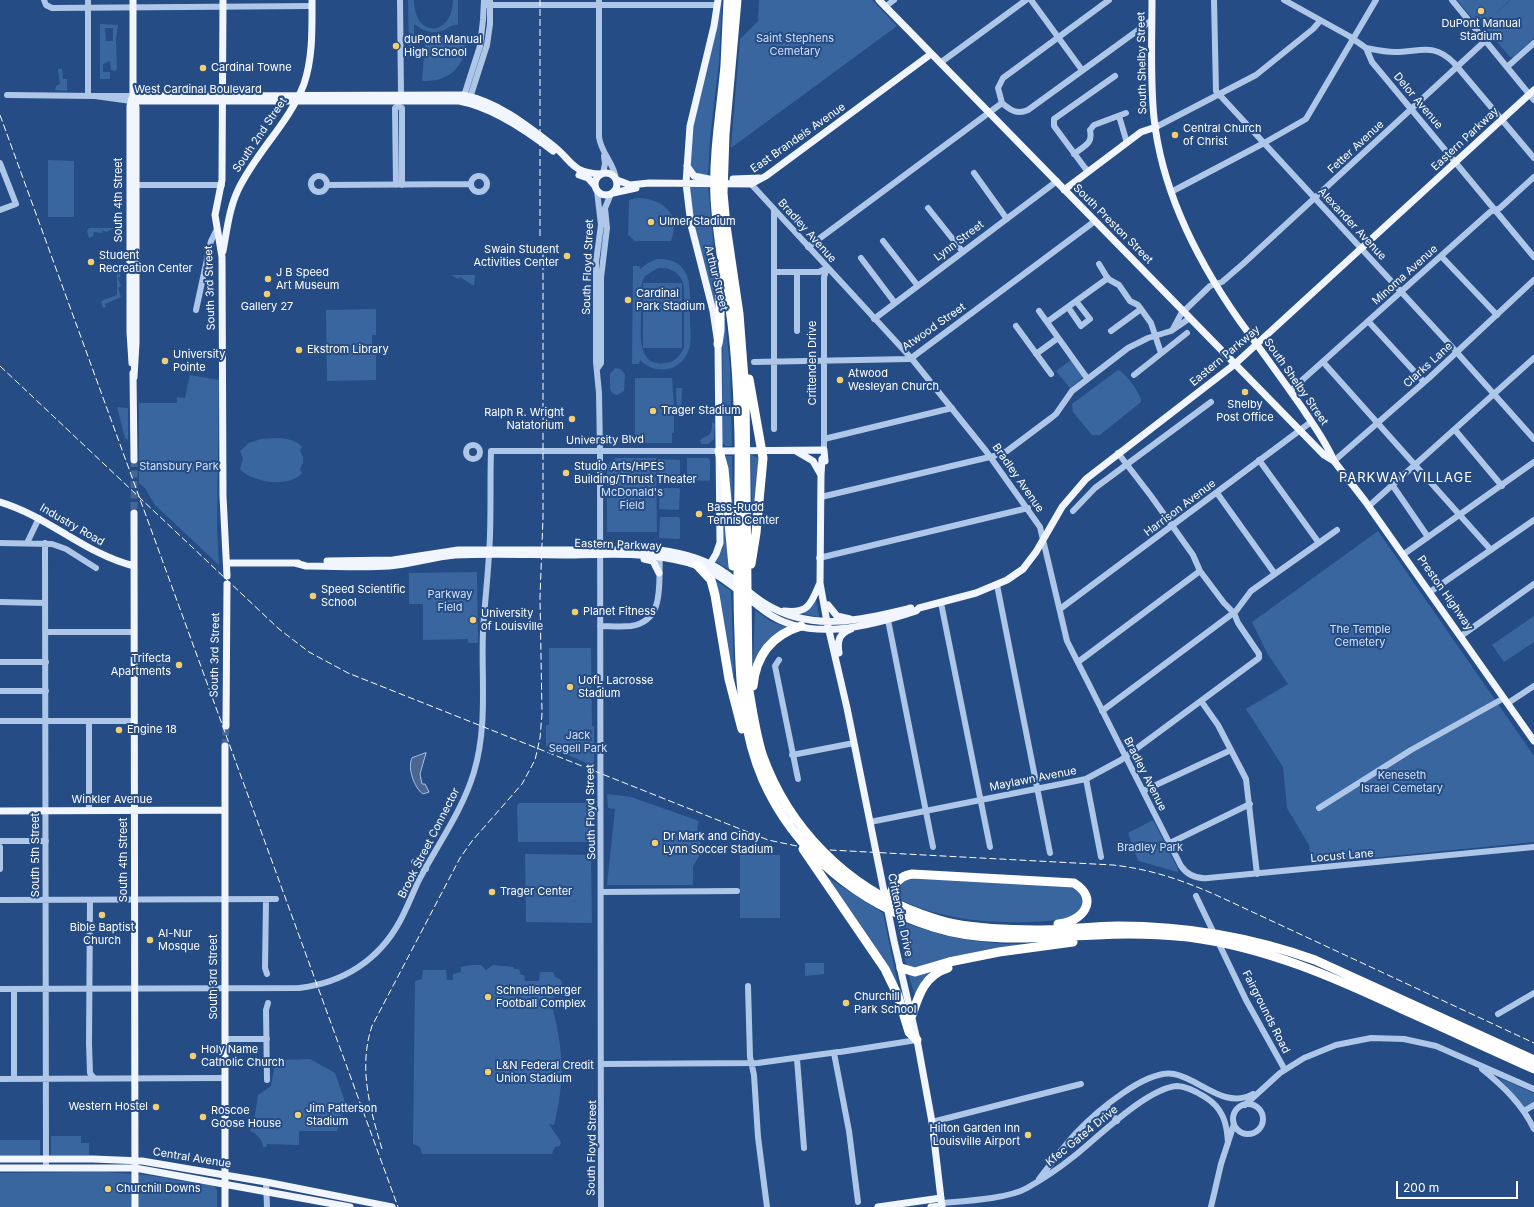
<!DOCTYPE html>
<style>
body{margin:0}
#map{position:relative;width:1534px;height:1207px;overflow:hidden;background:#254c84;font-family:Inter,sans-serif}
canvas{display:block}
.scale{position:absolute;left:1396px;top:1181px;width:122px;height:18px;box-sizing:border-box;border:2px solid #fff;border-top:0;padding-left:5px;font-size:12px;line-height:14px;white-space:nowrap;color:#fff;-webkit-text-stroke:3px #254c84;paint-order:stroke}
</style>
<div id="map">
<canvas width="1534" height="1207"></canvas>
<div class="scale">200 m</div>
</div>
<script>
const g = document.querySelector('canvas').getContext('2d');
g.lineJoin = 'round';
function paint(path, color) { g.fillStyle = color; g.fill(path, 'evenodd'); }
function strokePath(path, color, width, dash) { g.strokeStyle = color; g.lineWidth = width; g.lineCap = dash ? 'butt' : 'round'; g.setLineDash(dash || []); g.stroke(path); }
function write(font, color, halo, rows, align = 'center') {
  g.font = font + ' Inter,sans-serif'; g.lineWidth = 4; g.setLineDash([]); g.textBaseline = 'middle'; g.strokeStyle = halo; g.fillStyle = color; for (const [text, x, y, turn = 0] of rows) {
    g.save(); g.translate(x, y); g.rotate((+turn || 0) * Math.PI / 180); g.textAlign = isNaN(turn) ? turn : align; if (halo) g.strokeText(text, 0, 0); g.fillText(text, 0, 0); g.restore();
  }
}
const green = new Path2D(`
 M408,0H414C414,38 452,38 453,0H458V25C451,25 450,27 444,30C433,35 423,31 414,24V53H409Z
 M720,0H722L719,62L710,138L708,176L696,174L690,169L689,151L698,98Z
 M759,0H872L897,26L731,148L740,39L758,21Z
 M1457,0H1510L1493,15L1511,0H1534V38L1513,57H1510L1480,22L1477,24Z
 M100,24L118,25L116,39L117,69L115,71L111,70L110,61L103,64V72H110V79H100ZM105,28H113V41H106Z
 M467,35C466,64 453,82 422,81L425,42L428,39Z
 M58,69H62L63,79H67V91L55,90L56,86L60,84Z
 M48,160L74,161V217H48Z
 M708,186L718,292L719,327L695,234L689,187Z
 M637,198C662,198 682,214 671,241H635L628,235L629,200Z
 M89,228H115L106,232L102,230V233L94,232L93,236L89,238L87,231Z
 M657,259C695,258 690,291 690,318C690,330 693,344 687,354C678,373 653,374 640,360L639,364H632L633,266H639L640,269L648,263ZM658,268C672,267 683,274 684,289V347C681,355 675,362 666,363C636,368 641,333 641,315C641,304 640,293 642,283L645,276Z
 M117,269L121,276L118,278L121,286L118,288L121,297L105,304L106,307L103,308L101,301L117,295Z
 M451,275H475L474,286L460,277L458,279Z
 M643,283H682V348H643Z
 M723,303L730,365L732,446H726L722,443Z
 M376,309V335H372V346H376V380L327,381L326,310Z
 M1071,360L1083,377L1070,388L1056,371Z
 M615,368L620,369L625,374L624,391L617,395L612,393L610,388V374Z
 M1118,370C1125,372 1142,395 1141,402L1100,435H1092L1073,412L1072,404Z
 M190,375L219,380L217,528L219,565L155,505L145,488L139,483V403H177V397L185,398Z
 M635,378H672L674,407H672V413H674V433H672V443H635Z
 M682,388L681,415H677L676,388Z
 M117,407L128,408V440L125,438Z
 M712,422L715,424L714,439L708,444H701L700,440C710,433 712,437 712,422Z
 M261,439C273,438 294,436 302,447L300,450L303,457V464H302L300,470L302,473C290,488 252,483 240,469L243,459L240,451L249,443Z
 M751,455L759,458L752,531Z
 M726,456H732L733,521L725,457Z
 M616,458H656L657,532H607V467L610,462Z
 M687,458H708L710,460V479L708,481L689,480L687,479Z
 M658,459L680,460V480L678,481L658,480Z
 M722,483L731,571L715,561L723,548Z
 M660,488H678L680,489L679,510L659,509Z
 M660,517H679L680,519V538L679,539L659,538Z
 M1378,531L1534,756V842L1311,864L1309,845L1287,808L1283,767L1246,709L1288,684L1267,653L1252,622Z
 M477,572L478,643H468V639L423,640V604H409V573Z
 M712,578L731,591L735,693Z
 M816,600L819,617L798,613Z
 M755,610L770,621L788,628L753,667Z
 M1534,616V642L1504,662L1492,645Z
 M549,648H591L592,726H594V766L546,746V725H549Z
 M157,662H166V677H157Z
 M607,794L631,797L699,821C695,831 698,840 704,848L693,866V885H607L615,809L608,808Z
 M519,803H590L592,842H518L517,806Z
 M1153,820L1177,867L1178,872L1138,861L1128,833Z
 M525,854L591,855L592,923L526,922Z
 M740,855H780V918H740Z
 M827,877L883,913L899,990Z
 M907,877L1067,883L1080,890L1084,903L1072,919C1010,925 950,925 892,896L894,889Z
 M896,919C938,937 982,945 1028,944L915,970L907,968Z
 M805,963H824V974L805,976Z
 M471,965H481L486,970L493,965L514,967V969H519L521,975H524L525,981H539L540,972H553L555,977L561,980L562,984L551,1001C563,1050 566,1076 554,1125L549,1124L561,1142L560,1146L555,1147L552,1154H422L420,1147L413,1144L415,981L422,979L423,970H446L447,980H453V974L461,972V967Z
 M936,968L915,996L908,973Z
 M310,1059L335,1073L345,1102L337,1131H299V1145L267,1144L266,1147H263C263,1141 256,1132 250,1131L251,1128H253L258,1095L271,1086L275,1064L282,1060Z
 M1500,1078L1534,1093V1102L1527,1107H1524L1500,1079Z
 M51,1136H81V1143H89V1155H51Z
 M0,1140H40V1155H0Z
 M104,1172L147,1175L214,1186L217,1190V1207H0V1173Z`);
const water = new Path2D(`
 M426,753L420,774L422,784H425L429,792L423,794C414,788 407,767 412,758Z`);
const majorTunnel = new Path2D(`
 M134,460V513
 M225,746L226,726`);
const minor = new Path2D(`
 M44,0L46,5L52,8L312,6
 M400,0L401,94
 M599,0V137C601,153 614,163 616,179
 M1031,0L1082,70
 M1109,0L1003,78L998,88L1002,103C1010,110 1017,115 1028,110L1152,20
 M1214,0L1216,91L1452,347L1534,439
 M1284,0L1349,36L1366,48L1372,62L1534,257
 M1452,0L1534,100
 M484,5H717
 M885,7L894,0
 M1366,48C1376,50 1385,52 1395,52C1420,52 1433,42 1454,63L1534,158
 M940,63L1026,0
 M1507,67L1534,43
 M7,95L95,96
 M88,96V0
 M463,99L480,46L483,20L484,0
 M131,101L95,96H133
 M469,101L487,45L490,24V0
 M398,106L402,108V185
 M1119,116L1127,143
 M1156,127L1256,75L1313,29L1320,21
 M1074,154C1085,145 1093,144 1090,130L1094,125L1126,113
 M0,163L16,204L0,210
 M1089,171L1085,168L1054,126V119L1115,76
 M603,173L605,164L604,156
 M974,173L1007,219
 M311 184a8 8 0 1 1 16 0a8 8 0 1 1-16 0Z
 M471 184a8 8 0 1 1 16 0a8 8 0 1 1-16 0Z
 M751,184L912,359L986,451L1040,527L1067,641L1181,866C1188,876 1197,879 1208,878L1534,847
 M132,185H222
 M327,185L471,184
 M396,185L395,108L398,106V98
 M597,191L601,225L596,262V362L599,393L600,452L601,1207
 M1171,192L1264,143L1306,119L1376,0
 M928,208L963,252
 M774,210V429
 M883,241L918,286
 M808,247L1002,103
 M1441,256L1497,315
 M861,258L895,303
 M1099,264L1108,279L1119,285L1130,301L1138,305L1141,309L1151,323L1161,353
 M774,272H819L827,268
 M1068,307L1081,326L1090,319L1076,301
 M196,310L211,241L217,229
 M1039,311L1087,378
 M874,319L1057,181
 M1368,321L1424,382
 M1047,322L1108,278
 M1016,326L1051,374
 M1173,329L1181,314L1210,286L1222,282L1244,263L1485,41
 M797,331V272
 M1111,331L1141,309
 M1036,354L1058,338
 M754,362L910,359L1095,221
 M1323,362L1491,550
 M597,369L601,363V278L607,228L605,208L611,194
 M1134,375L1187,333
 M1290,391L1490,212L1500,208L1534,177
 M1455,430L1502,486
 M824,439L952,408
 M466 452a7 7 0 1 1 14 0a7 7 0 1 1-14 0Z
 M824,450V277L827,268
 M1259,460L1319,543
 M1334,461L1429,378L1534,280
 M1393,486L1428,537
 M1217,493L1275,574
 M821,497L994,456L1007,451L1051,418L1056,414L1072,391L1128,348L1148,338L1171,331L1190,318
 M1369,506L1534,358
 M1073,511L1095,488L1211,402
 M0,543L52,544L66,549L96,568
 M27,543L39,518
 M45,543L46,1167
 M1404,554L1534,462
 M819,558L1028,508
 M997,585L1050,853
 M1430,592L1534,520
 M0,602L45,603
 M941,603L990,847
 M1060,609L1311,422
 M888,620L933,847
 M600,626C610,626 621,627 631,626C666,621 658,582 660,557
 M45,632H134
 M1461,636L1534,584
 M779,660L775,666L798,779
 M0,662H46
 M1078,662L1200,571
 M0,691H46
 M1201,701L1218,725L1246,779L1257,874
 M1508,703L1534,686
 M1102,711L1236,611L1251,591L1337,530
 M0,721H134
 M792,755L854,743
 M1086,779L1101,857
 M1143,791L1231,750
 M1319,808L1411,750L1504,698
 M89,811V721
 M870,822L1086,779L1121,760L1259,658V654L1238,623L1234,613L1224,603L1200,571L1193,555L1151,496L1118,453
 M0,841H46
 M1170,843L1250,804
 M0,847V869
 M414,862L426,869
 M602,892L737,891
 M1196,896L1246,1000L1285,1070
 M0,900L276,899
 M90,900L89,1044L90,1073L94,1078
 M266,900L265,968L267,974
 M748,986L750,1057L754,1075L758,1137L767,1207
 M0,989L299,988C343,983 379,960 400,921C407,908 412,895 418,882C437,845 462,812 474,772C488,725 481,678 483,631C485,599 489,567 490,535C491,507 490,479 491,451H719
 M1498,1014L1534,993
 M225,1039H267
 M840,1052L917,1040
 M834,1053L849,1131L858,1202
 M797,1059L804,1148
 M602,1064L758,1063L838,1052
 M1482,1069C1503,1086 1522,1104 1534,1129
 M14,1078V989
 M0,1079L225,1078
 M267,1080L266,1010L268,1003
 M1233 1119a15 15 0 1 1 30 0a15 15 0 1 1-30 0Z
 M1245,1105L1280,1073L1304,1058L1336,1045L1371,1038L1404,1039L1436,1046L1534,1089
 M1107,1107L1117,1121
 M1524,1111L1534,1105
 M932,1122L1081,1084
 M1039,1179C1051,1164 1063,1147 1077,1132C1096,1112 1146,1069 1174,1074C1200,1079 1225,1110 1253,1094
 M266,1182L267,1207
 M941,1203C964,1201 1008,1199 1027,1188C1043,1179 1058,1169 1073,1157C1097,1138 1147,1088 1177,1086C1187,1086 1197,1092 1205,1097C1223,1108 1227,1123 1228,1143
 M1211,1207L1221,1164L1234,1124`);
const major = new Path2D(`
 M133,0V96L136,107V343L134,377
 M223,0L222,180L215,215L222,257L223,496L227,576
 M879,0L1324,455L1334,461L1365,501L1534,741
 M1152,0C1152,39 1150,79 1154,118C1162,192 1197,260 1239,320C1261,350 1282,379 1303,409C1314,426 1326,442 1334,461
 M133,96L463,95C497,102 524,123 551,144C573,160 569,173 602,174
 M131,101H459C492,107 526,130 553,151
 M687,166L694,176L709,179
 M595 184a11 11 0 1 1 22 0a11 11 0 1 1-22 0Z
 M579,175L588,178L595,186
 M733,179L759,178
 M617,180L630,185L649,183L751,184L766,176L931,54
 M1064,190L1141,132L1156,127
 M613,193L636,188
 M223,251C227,230 229,209 238,190C256,152 289,123 304,84C313,57 312,29 312,0
 M132,363L130,332V106L132,98
 M133,373L134,460
 M719,451L824,450L825,461
 M796,451L813,461L821,475
 M824,457L822,459L821,475L820,583L827,622L847,708L894,941L917,1040L932,1122L942,1207
 M0,502C48,516 85,554 134,566
 M134,513L135,1207
 M644,559L653,561L659,573
 M327,561L393,560L458,550H659C683,553 706,559 725,573C738,582 750,594 764,603C811,633 861,620 911,608
 M227,563H298
 M295,563L306,566C334,566 362,568 389,566C411,564 433,557 455,555C494,553 533,555 572,555C611,554 651,552 689,563C720,571 741,594 766,612C809,643 871,626 916,611L919,608L976,593L1007,580L1023,569L1036,552L1062,507L1086,479L1235,364L1534,90
 M710,564L716,554L720,543L718,344L713,311L691,225L686,183L690,126L714,26L718,0
 M828,605L837,616L850,619
 M784,611C808,614 811,604 819,585
 M839,653C837,640 839,634 851,629
 M226,726L227,584
 M0,811L225,810
 M0,1159H93L142,1161L266,1182L392,1207
 M0,1168H135L350,1207
 M225,1207V746
 M878,1207L941,1198
 M931,1207L942,1206`);
const highway = new Path2D(`
 M728,0C727,22 726,44 725,66C721,110 713,153 715,198C717,231 722,263 728,296C736,342 738,390 739,436C740,502 736,568 739,634C740,684 743,734 763,780C795,852 859,904 933,927C986,944 1042,937 1097,935C1127,933 1158,934 1188,937C1266,947 1336,978 1406,1011C1449,1030 1491,1050 1534,1069
 M737,0L725,134L723,193L726,226L739,314L745,392L748,685C752,708 755,731 762,754C788,828 847,888 921,914C932,918 943,922 955,924C982,929 1009,930 1036,930C1063,931 1090,926 1118,926C1185,926 1251,937 1315,960L1534,1060
 M718,344L720,330V276
 M749,379L763,458L756,533L751,564
 M719,451L724,469L733,566
 M697,565L711,580L715,595L729,679L742,729
 M753,686C756,655 772,635 801,626
 M803,849L885,969L898,996L909,1032L917,1040
 M887,905C892,890 894,877 912,874L1074,883C1100,899 1083,922 1058,924
 M901,968L915,972L949,962L999,952L1073,942
 M912,1015C919,994 925,975 948,968`);
const rail = new Path2D(`
 M0,115L398,1207
 M540,236V0
 M0,366L279,629L309,652L348,673L768,840L797,846L830,850L1113,865C1150,869 1182,880 1216,895L1534,1043
 M382,1149C370,1109 358,1067 372,1026L460,858L472,841L522,784L535,760L540,738L542,714L540,597L543,518V253`);
const markers = [
 [1481,11,4,"#f1cf73"],
 [396,46,4,"#f1cf73"],
 [203,68,4,"#f1cf73"],
 [1175,135,4,"#f1cf73"],
 [651,222,4,"#f1cf73"],
 [567,256,4,"#f1cf73"],
 [91,262,4,"#f1cf73"],
 [268,279,4,"#f1cf73"],
 [267,294,4,"#f1cf73"],
 [628,300,4,"#f1cf73"],
 [299,350,4,"#f1cf73"],
 [165,361,4,"#f1cf73"],
 [840,380,4,"#f1cf73"],
 [1245,392,4,"#f1cf73"],
 [653,411,4,"#f1cf73"],
 [572,419,4,"#f1cf73"],
 [566,473,4,"#f1cf73"],
 [699,514,4,"#f1cf73"],
 [313,596,4,"#f1cf73"],
 [575,612,4,"#f1cf73"],
 [473,620,4,"#f1cf73"],
 [179,665,4,"#f1cf73"],
 [570,687,4,"#f1cf73"],
 [119,730,4,"#f1cf73"],
 [655,843,4,"#f1cf73"],
 [492,892,4,"#f1cf73"],
 [102,915,4,"#f1cf73"],
 [150,940,4,"#f1cf73"],
 [488,997,4,"#f1cf73"],
 [846,1003,4,"#f1cf73"],
 [193,1056,4,"#f1cf73"],
 [488,1072,4,"#f1cf73"],
 [156,1107,4,"#f1cf73"],
 [298,1115,4,"#f1cf73"],
 [203,1117,4,"#f1cf73"],
 [1028,1135,4,"#f1cf73"],
 [108,1189,4,"#f1cf73"]
];
const poiNames = [
 ["DuPont Manual",1481,24,"center"],
 ["Stadium",1481,37,"center"],
 ["duPont Manual",404,40],
 ["High School",404,53],
 ["Cardinal Towne",211,68],
 ["Central Church",1183,129],
 ["of Christ",1183,142],
 ["Ulmer Stadium",659,222],
 ["Swain Student",559,250,"right"],
 ["Activities Center",559,263,"right"],
 ["Student",99,256],
 ["Recreation Center",99,269],
 ["J B Speed",276,273],
 ["Art Museum",276,286],
 ["Cardinal",636,294],
 ["Park Stadium",636,307],
 ["Gallery 27",267,307,"center"],
 ["Ekstrom Library",307,350],
 ["University",173,355],
 ["Pointe",173,368],
 ["Atwood",848,374],
 ["Wesleyan Church",848,387],
 ["Shelby",1245,405,"center"],
 ["Post Office",1245,418,"center"],
 ["Trager Stadium",661,411],
 ["Ralph R. Wright",564,413,"right"],
 ["Natatorium",564,426,"right"],
 ["Studio Arts/HPES",574,467],
 ["Building/Thrust Theater",574,480],
 ["Bass-Rudd",707,508],
 ["Tennis Center",707,521],
 ["Speed Scientific",321,590],
 ["School",321,603],
 ["Planet Fitness",583,612],
 ["University",481,614],
 ["of Louisville",481,627],
 ["Trifecta",171,659,"right"],
 ["Apartments",171,672,"right"],
 ["UofL Lacrosse",578,681],
 ["Stadium",578,694],
 ["Engine 18",127,730],
 ["Dr Mark and Cindy",663,837],
 ["Lynn Soccer Stadium",663,850],
 ["Trager Center",500,892],
 ["Bible Baptist",102,928,"center"],
 ["Church",102,941,"center"],
 ["Al-Nur",158,934],
 ["Mosque",158,947],
 ["Schnellenberger",496,991],
 ["Football Complex",496,1004],
 ["Churchill",854,997],
 ["Park School",854,1010],
 ["Holy Name",201,1050],
 ["Catholic Church",201,1063],
 ["L&N Federal Credit",496,1066],
 ["Union Stadium",496,1079],
 ["Western Hostel",148,1107,"right"],
 ["Jim Patterson",306,1109],
 ["Stadium",306,1122],
 ["Roscoe",211,1111],
 ["Goose House",211,1124],
 ["Hilton Garden Inn",1020,1129,"right"],
 ["Louisville Airport",1020,1142,"right"],
 ["Churchill Downs",116,1189]
];
const parkNames = [
 ["Saint Stephens",795,39],
 ["Cemetary",795,52],
 ["Stansbury Park",179,467],
 ["McDonald's",632,493],
 ["Field",632,506],
 ["Parkway",450,595],
 ["Field",450,608],
 ["The Temple",1360,630],
 ["Cemetery",1360,643],
 ["Jack",578,736],
 ["Segell Park",578,749],
 ["Keneseth",1402,776],
 ["Israel Cemetary",1402,789],
 ["Bradley Park",1150,848]
];
const streetNames = [
 ["South Shelby Street",1142,63,-91],
 ["West Cardinal Boulevard",198,90],
 ["Delor Avenue",1418,101,50],
 ["South 2nd Street",260,135,-56],
 ["East Brandeis Avenue",798,138,-35],
 ["Eastern Parkway",1465,139,-43],
 ["Fetter Avenue",1356,147,-43],
 ["South 4th Street",119,200,-90],
 ["South Preston Street",1113,224,45],
 ["Alexander Avenue",1352,224,47],
 ["Bradley Avenue",807,231,48],
 ["Lynn Street",959,241,-37],
 ["South Floyd Street",588,267,-88],
 ["Minoma Avenue",1405,275,-42],
 ["Arthur Street",716,278,76],
 ["South 3rd Street",210,288,-92],
 ["Atwood Street",934,327,-35],
 ["Eastern Parkway",1225,356,-40],
 ["Crittenden Drive",813,363,-90],
 ["Clarks Lane",1428,365,-42],
 ["South Shelby Street",1296,382,55],
 ["University Blvd",605,440,-1],
 ["Bradley Avenue",1018,478,55],
 ["Harrison Avenue",1180,508,-37],
 ["Industry Road",72,525,30],
 ["Eastern Parkway",618,545,2],
 ["Preston Highway",1445,593,55],
 ["South 3rd Street",215,655,-89],
 ["Bradley Avenue",1145,774,63],
 ["Maylawn Avenue",1033,779,-11],
 ["Winkler Avenue",112,800],
 ["South Floyd Street",591,812,-91],
 ["Brook Street Connector",429,843,-63],
 ["South 5th Street",36,855,-90],
 ["Locust Lane",1342,856,-5],
 ["South 4th Street",124,860,-90],
 ["Crittenden Drive",900,915,78],
 ["South 3rd Street",214,977,-90],
 ["Fairgrounds Road",1266,1012,63],
 ["Kfec Gate4 Drive",1082,1136,-39],
 ["South Floyd Street",592,1148,-89],
 ["Central Avenue",192,1158,9]
];
const quarterNames = [
 ["PARKWAY VILLAGE",1406,478]
];
paint(green, '#3a66a0');
paint(water, '#4c678f');
strokePath(water, '#a2c1e8', 1);
strokePath(majorTunnel, '#466796', 7, [7, 3.5]);
strokePath(minor, '#aec7e8', 6);
strokePath(major, '#f0f5fe', 7);
strokePath(highway, '#fff', 9);
strokePath(rail, '#fff', 1, [7, 3]);
for (const [x, y, r, color] of markers) { const dot = new Path2D(); dot.arc(x, y, r, 0, 2 * Math.PI); g.fillStyle = color; g.fill(dot); strokePath(dot, '#254c84', 1.5); }
write('11px', '#fff', '#254c84', poiNames, 'left');
write('11px', '#d2e1f6', '#254c84', parkNames);
write('11px', '#fff', '#254c84', streetNames);
g.letterSpacing = '1px';
write('13px', '#fff', '#254c84', quarterNames);
g.letterSpacing = '0px';
</script>
